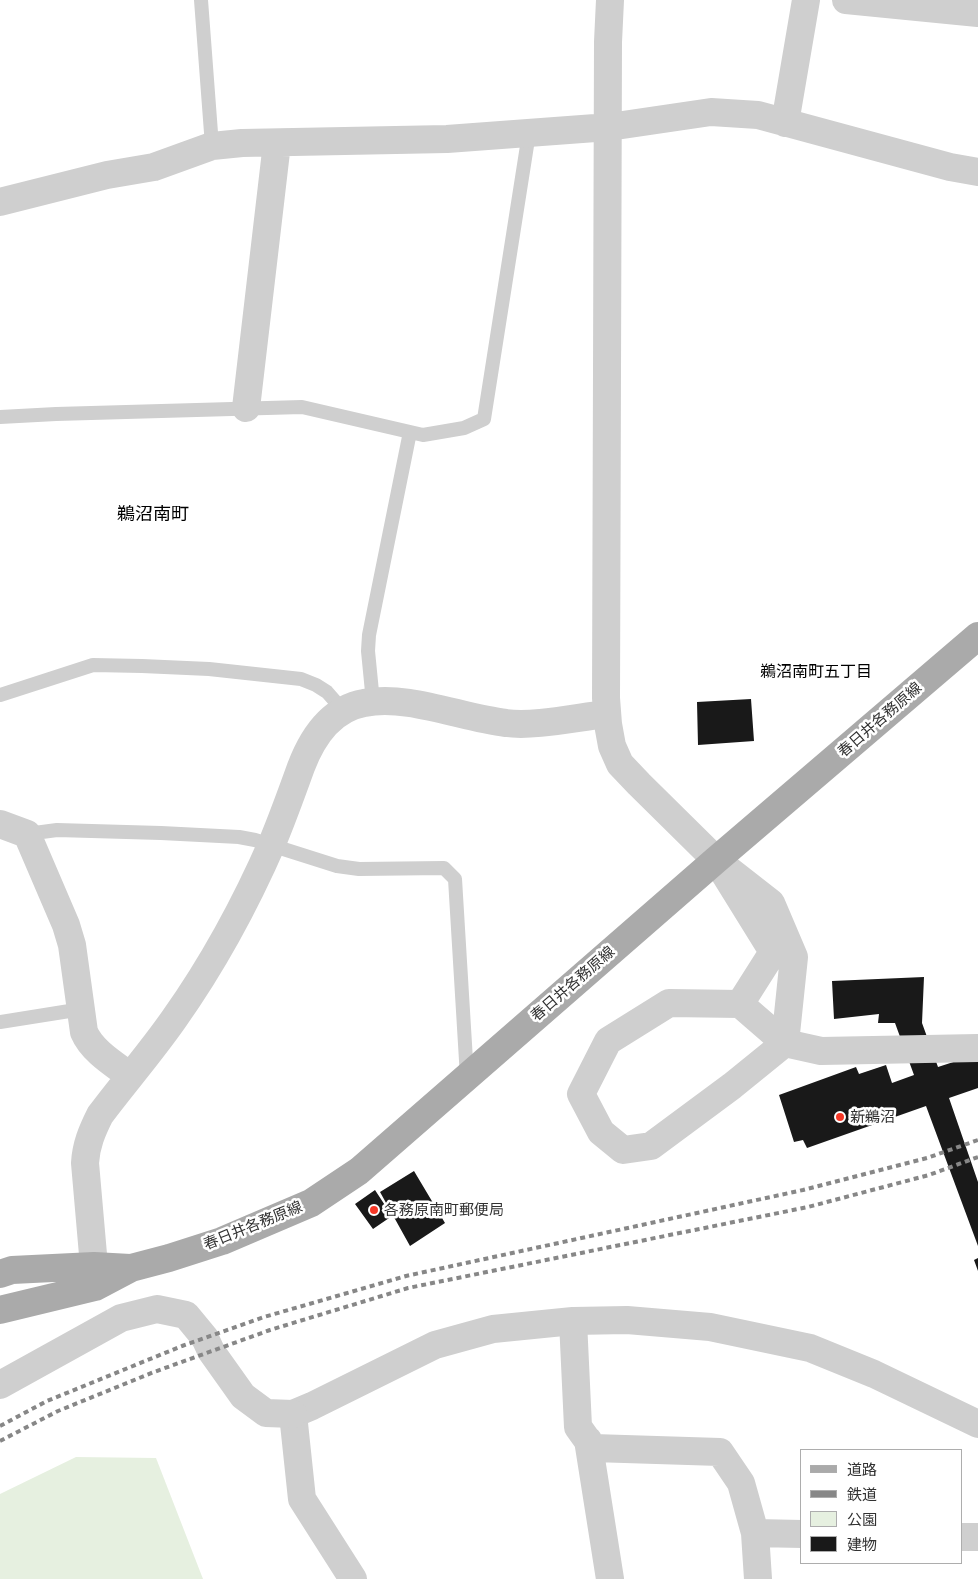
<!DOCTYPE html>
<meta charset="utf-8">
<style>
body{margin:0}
#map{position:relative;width:978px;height:1579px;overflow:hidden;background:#fff;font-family:Quicksand,"Noto Sans JP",sans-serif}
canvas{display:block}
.legend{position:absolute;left:800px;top:1449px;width:162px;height:115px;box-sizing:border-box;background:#fff;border:1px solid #adadad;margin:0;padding:6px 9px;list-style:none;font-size:15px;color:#323232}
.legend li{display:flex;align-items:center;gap:10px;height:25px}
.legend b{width:25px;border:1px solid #adadad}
</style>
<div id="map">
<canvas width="978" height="1579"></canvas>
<ul class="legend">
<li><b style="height:6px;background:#aaa"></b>道路</li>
<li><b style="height:6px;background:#878787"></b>鉄道</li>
<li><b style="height:14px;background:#e6f0e0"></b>公園</li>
<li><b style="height:14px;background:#191919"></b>建物</li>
</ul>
</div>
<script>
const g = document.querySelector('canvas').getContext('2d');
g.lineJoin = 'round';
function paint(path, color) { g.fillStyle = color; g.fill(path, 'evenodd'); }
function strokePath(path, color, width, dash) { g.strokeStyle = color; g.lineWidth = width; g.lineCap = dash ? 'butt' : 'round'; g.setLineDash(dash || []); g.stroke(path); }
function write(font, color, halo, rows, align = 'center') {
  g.font = font + ' Quicksand,"Noto Sans JP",sans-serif'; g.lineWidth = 5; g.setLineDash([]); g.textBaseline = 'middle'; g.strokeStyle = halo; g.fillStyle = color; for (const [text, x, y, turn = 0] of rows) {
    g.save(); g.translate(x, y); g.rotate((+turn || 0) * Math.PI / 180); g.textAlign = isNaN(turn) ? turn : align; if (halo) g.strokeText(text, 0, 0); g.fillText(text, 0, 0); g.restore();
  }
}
const green = new Path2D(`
 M76,1457L156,1458L203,1579H0V1494Z`);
const building = new Path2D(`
 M751,699L754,741L698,745L697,702Z
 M924,977L922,1023L938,1067L978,1054V1088L949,1098L978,1182V1246L926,1106L807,1148L803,1140L794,1142L779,1095L856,1067L859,1074L886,1065L892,1083L914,1075L895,1023H878L879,1014L834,1019L832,981Z
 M414,1171L445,1223L410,1246L380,1192Z
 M375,1190L392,1216L373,1229L355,1204Z
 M978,1258V1271L974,1260Z`);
const service = new Path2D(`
 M201,0L212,146
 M0,417L56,414L302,407L423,435L464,428L484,419L529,133
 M0,695L93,665L142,666L209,669L301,679L316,685L327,692L334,700L340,713
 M373,702L368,651L369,635L410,432
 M27,834L57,830L161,833L239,837L255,840L337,866L359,869L444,868L455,879L467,1077
 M0,1022L82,1009`);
const minor = new Path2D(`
 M610,0L608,42L606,698L608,724L612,746L620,764L639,784L716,860L771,903L794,957L785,1043L732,1086L651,1146L623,1150L601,1132L581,1094L608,1041L669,1003L740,1004L773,952L716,860
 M846,0L978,13
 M785,123L806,0
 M0,202L107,175L154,167L212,146L242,143L447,139L609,127L711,112L758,115L950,167L978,172
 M246,408L277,143
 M0,824L27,834L66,925L72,945L84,1032C92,1051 114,1064 130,1076
 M740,1004L785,1043L821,1051L978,1048
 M94,1266L85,1163C86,1145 92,1131 100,1115C124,1083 151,1052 174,1019C213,964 246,903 273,841C283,817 292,792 301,767C312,738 331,709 364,703C407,694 462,718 506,723C534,727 578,717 607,714
 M573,1321L578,1427L593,1448L720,1452L741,1483L755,1533L758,1579
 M588,1440L610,1579
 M755,1533L802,1534
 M962,1537H978
 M353,1579L302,1499L293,1414L312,1406L435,1345L493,1329L573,1321L627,1320L710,1327L810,1348L874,1374L978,1424`);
const tertiary = new Path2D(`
 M0,1385L121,1318L157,1309L186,1315L205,1338L211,1351L243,1396L266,1413L293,1414`);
const primary = new Path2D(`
 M0,1274L12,1270L94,1266L130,1268
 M0,1310L95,1287L131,1268L169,1258L222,1241L311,1203L359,1171L716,860L978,636`);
const rail = new Path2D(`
 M0,1426L47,1401L182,1346L264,1317L406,1276L803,1190L927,1158L978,1140
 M0,1441L58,1411L154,1372L270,1330L408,1288L808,1207L929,1175L978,1157`);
const markers = [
 [840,1117,5,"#f63827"],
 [374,1210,5,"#f63827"]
];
const streetNames = [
 ["春日井各務原線",880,720,-41],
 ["春日井各務原線",573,984,-41],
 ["春日井各務原線",253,1226,-22]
];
const poiNames = [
 ["新鵜沼",850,1117],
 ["各務原南町郵便局",384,1210]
];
const neighbourhoodNames = [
 ["鵜沼南町五丁目",816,672]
];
const quarterNames = [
 ["鵜沼南町",153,515]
];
paint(green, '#e6f0e0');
paint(building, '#191919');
strokePath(service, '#cfcfcf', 14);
strokePath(minor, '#cfcfcf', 28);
strokePath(tertiary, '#cfcfcf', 28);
strokePath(primary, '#aaa', 28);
strokePath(rail, '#878787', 4, [5, 4]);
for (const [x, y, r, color] of markers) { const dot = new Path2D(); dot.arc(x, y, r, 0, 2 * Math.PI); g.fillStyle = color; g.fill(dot); strokePath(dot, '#fff', 2); }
write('15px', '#323232', '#fff', streetNames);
write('15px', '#323232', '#fff', poiNames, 'left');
write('16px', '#000', '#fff', neighbourhoodNames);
write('18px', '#000', '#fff', quarterNames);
</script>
